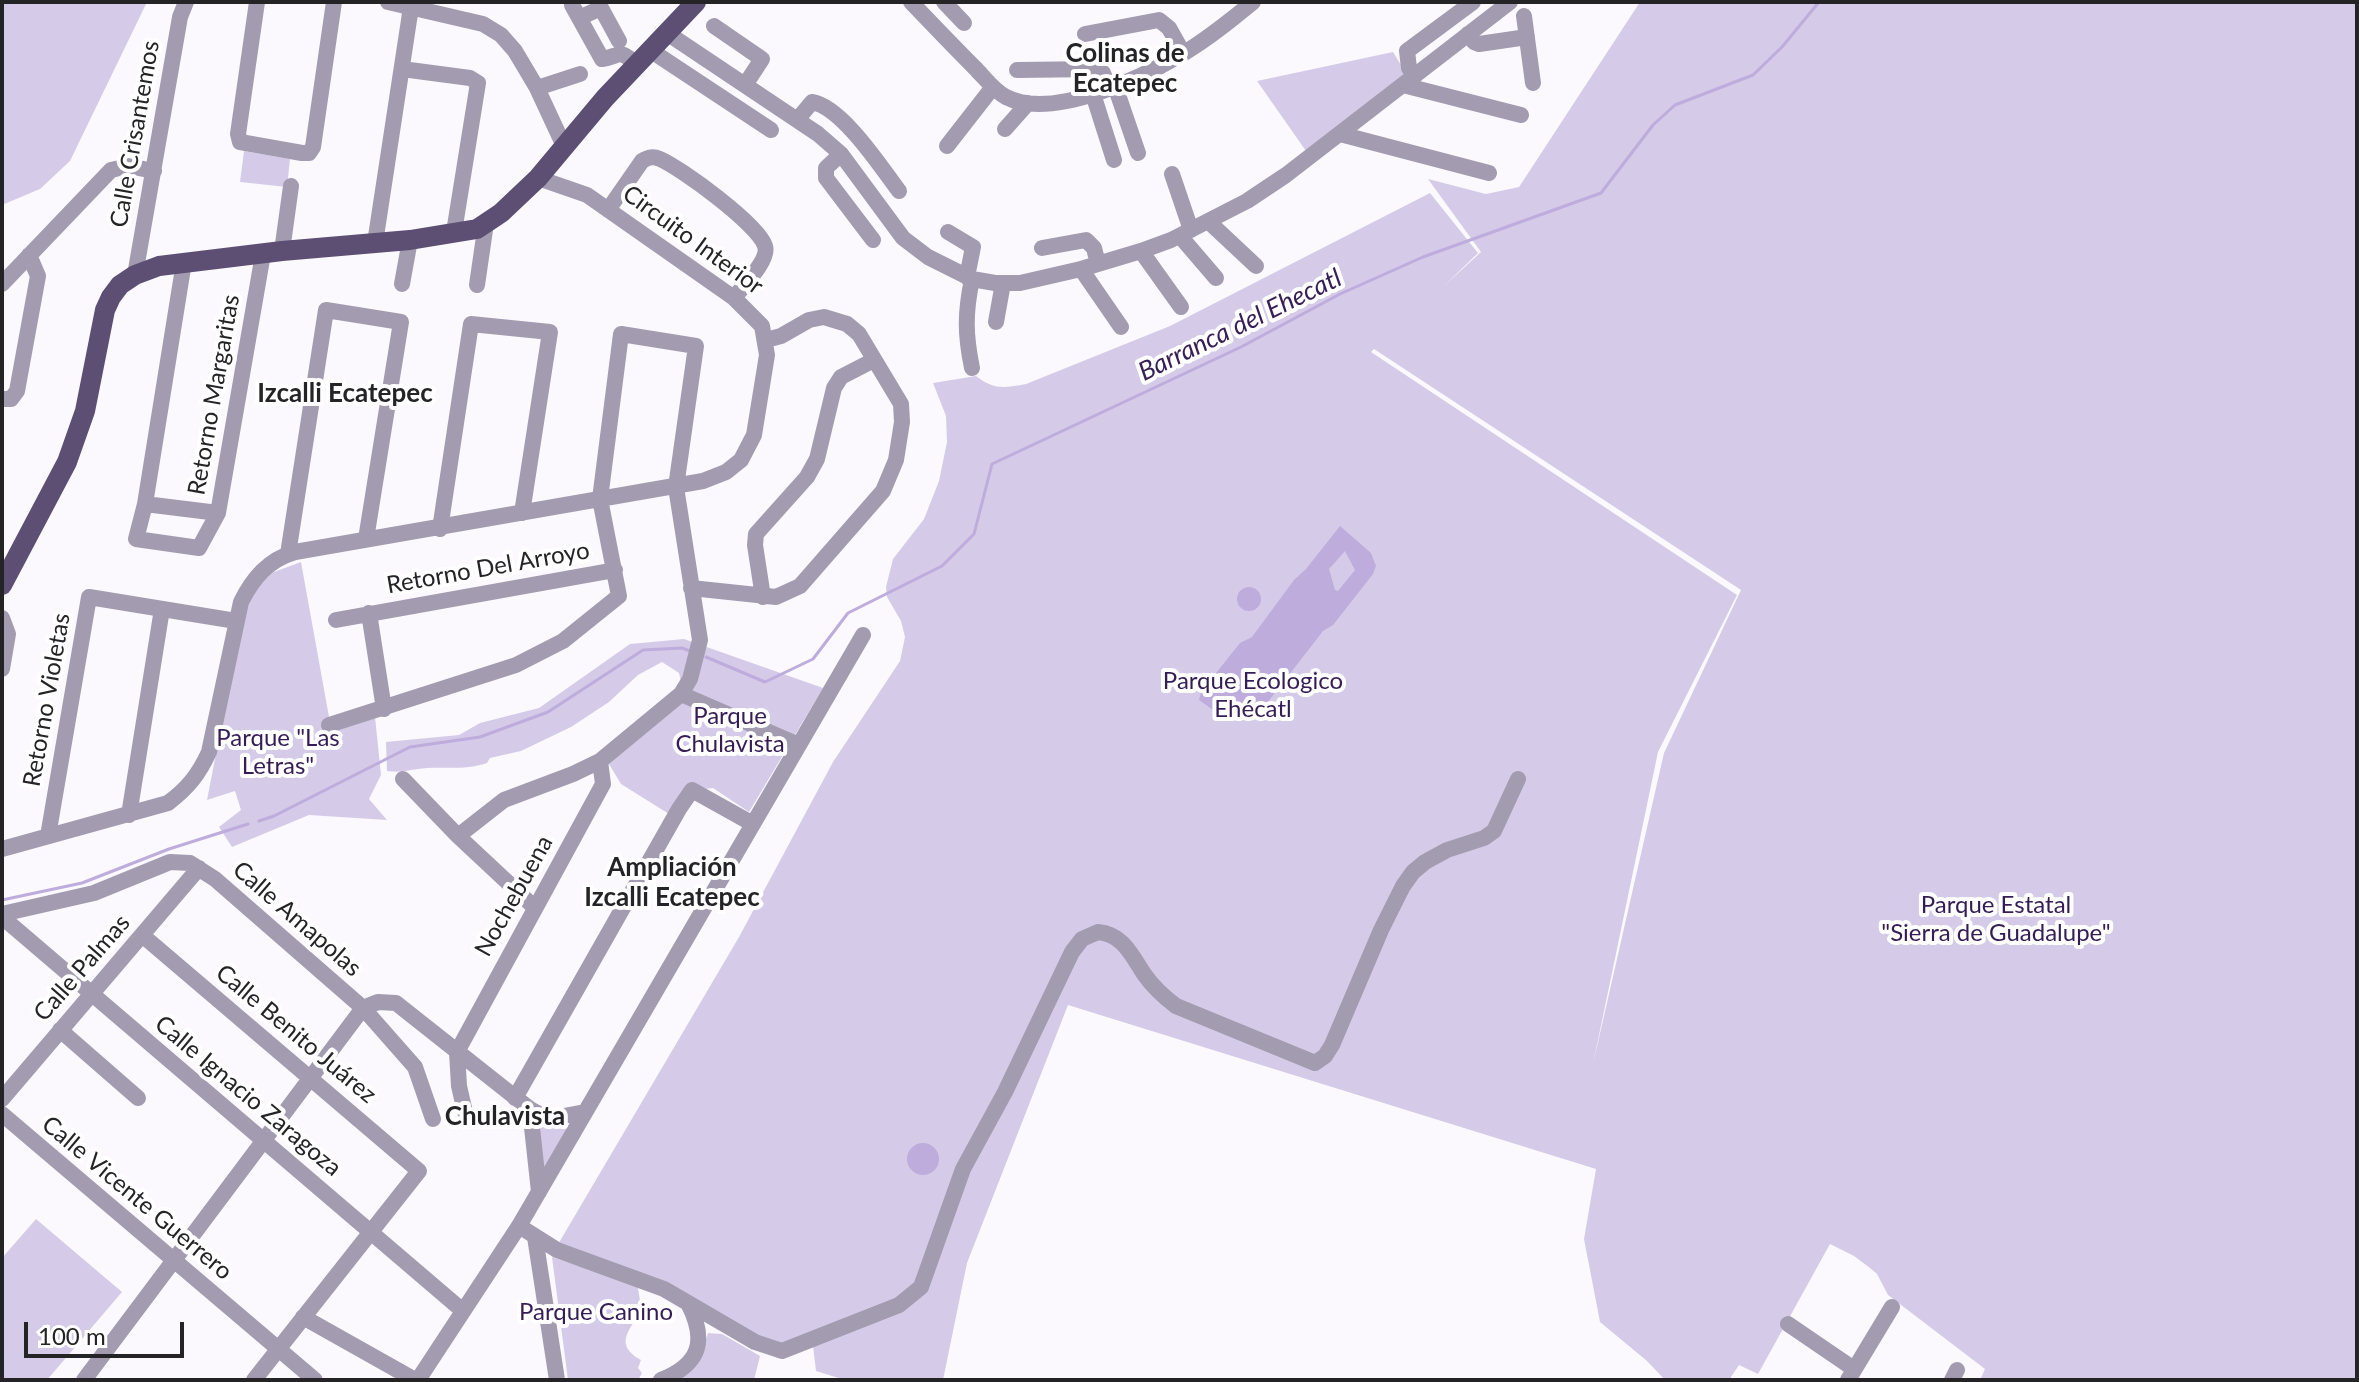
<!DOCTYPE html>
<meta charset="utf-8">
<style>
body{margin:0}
#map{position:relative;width:2359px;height:1382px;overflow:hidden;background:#fbf9fe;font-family:Lato,sans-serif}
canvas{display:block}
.frame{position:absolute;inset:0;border:4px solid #242325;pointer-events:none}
.scale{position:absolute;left:24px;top:1322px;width:160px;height:36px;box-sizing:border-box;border:4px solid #242325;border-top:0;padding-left:10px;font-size:24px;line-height:28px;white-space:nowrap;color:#242325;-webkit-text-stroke:6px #fff;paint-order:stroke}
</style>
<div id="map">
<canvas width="2359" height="1382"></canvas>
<div class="frame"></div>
<div class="scale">100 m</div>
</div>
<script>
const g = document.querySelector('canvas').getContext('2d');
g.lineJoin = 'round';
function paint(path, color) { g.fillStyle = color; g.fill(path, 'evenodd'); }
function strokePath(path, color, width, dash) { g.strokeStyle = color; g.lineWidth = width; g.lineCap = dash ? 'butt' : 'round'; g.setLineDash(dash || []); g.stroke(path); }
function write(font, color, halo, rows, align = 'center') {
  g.font = font + ' Lato,sans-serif'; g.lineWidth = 8; g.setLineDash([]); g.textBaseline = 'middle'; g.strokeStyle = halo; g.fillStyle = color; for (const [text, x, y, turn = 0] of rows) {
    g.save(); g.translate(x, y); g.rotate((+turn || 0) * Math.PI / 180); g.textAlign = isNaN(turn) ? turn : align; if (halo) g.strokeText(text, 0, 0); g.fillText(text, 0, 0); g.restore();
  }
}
const green = new Path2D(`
 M2,2H147L70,161L40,189L2,205Z
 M1640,2H2357V1380H1980L1985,1369L1888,1295L1877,1274L1870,1268L1854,1256L1830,1244L1758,1374L1739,1365L1729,1380H1665L1647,1361L1600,1322L1584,1239L1596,1169L1068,1005L967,1263L943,1380H845L816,1371L813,1346L768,1342L557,1246L739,937L833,762L900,661L905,637L901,621L887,597L886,587L893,559L924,519L939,481L947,442L946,416L933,383L976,376C994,390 1004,388 1026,384L1170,326L1430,193L1478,253L1444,286L1481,252L1428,179L1486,194L1519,187ZM1374,349L1741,590L1664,753L1593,1064L1658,752L1737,595L1371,352Z
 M1393,52L1406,73L1306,151L1257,81Z
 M244,151L290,159L287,187L240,182Z
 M301,562L331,728L375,717L381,775L369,799L387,820L309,815L232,847L219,827L241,810L235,791L207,800L241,625L254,587L274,572Z
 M684,639L823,688L749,812L713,788L686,791L669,814L621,784L609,764L684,695L679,673L662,662L638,675L609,702L571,727L521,751L490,758L487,763C466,770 449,767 427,768C411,769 405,773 387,771L386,742L459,735L480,723L539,708L630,644Z
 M537,1125L572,1129L544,1176Z
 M36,1219L122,1292L47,1380H2V1258Z
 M552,1257L638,1286C638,1292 641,1301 640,1307C637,1326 609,1342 641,1360L638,1368L642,1373L638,1380H568Z
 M708,1333L722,1334L760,1356L754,1380H675L702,1354Z`);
const water = new Path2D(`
 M1340,526L1371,553L1376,566L1373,574L1333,625L1323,631L1257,716L1216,712L1199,700L1201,692L1240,643L1252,637L1294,580L1306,569ZM1345,551L1355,570L1338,591L1335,590L1329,569Z
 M1237 599a12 12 0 1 1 24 0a12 12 0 1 1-24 0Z
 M907 1159a16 16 0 1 1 32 0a16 16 0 1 1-32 0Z`);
const stream = new Path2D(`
 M706,657L765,682L813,659L848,613L942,566L974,534L992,464L1241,347L1340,294L1423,257L1601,193L1653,125L1675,105L1753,75L1782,47L1819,2
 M259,821L274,816L410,747L480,737L548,712L643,650L682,648L690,651
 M2,900L82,883L169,849L248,824`);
const minor = new Path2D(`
 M257,2L238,134L240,142L302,153H309L313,147L334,2
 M388,2L483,24L501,35L515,51L537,88L564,146
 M911,2C932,24 953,46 975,68C984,77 994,91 1006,97C1053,121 1143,77 1184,53C1209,38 1231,20 1253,2
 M944,2L964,23
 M572,5L602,59C621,56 618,48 636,64
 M1524,16L1533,83
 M579,18L601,8L619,41
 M714,26L762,59L745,85
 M667,33L818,134L841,154L903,238L928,257L972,279L995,283H1020L1081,269L1141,251L1171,240L1247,201L1286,175L1510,2
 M1085,34L1159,20L1169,28L1183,53
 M1468,34L1474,42L1479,44L1527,37
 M650,50L771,130
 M402,69L470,78L478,83L454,232
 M1017,70L1097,69L1103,73L1109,88
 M1415,76L1409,68L1407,51L1473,2
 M1403,85L1521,115
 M1115,86L1138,153
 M537,88L580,74
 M1093,94L1114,160
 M797,120L812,102C842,107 881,167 899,191
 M1005,129L1028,103
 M1340,134L1489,173
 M947,146L993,87
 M841,154L826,168V178L873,240
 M1172,174L1191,230
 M608,210L642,161C649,157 653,156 660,159C681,168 759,225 765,246C770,260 742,287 734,298
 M1209,222L1256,266
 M948,232L973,247L967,277
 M1180,236L1216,278
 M375,243L411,7
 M1042,248L1086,240L1094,248L1098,264
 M282,251L291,186
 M1141,251L1181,307
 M184,262L145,504L136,539L199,548L218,513L263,254
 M1081,269L1121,327
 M135,275L180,17L186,2
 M972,279C965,313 965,334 972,368
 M2,284L111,170L128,166L154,171
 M402,284L410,240
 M477,285L486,223
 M996,322L1003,283
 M2,399H11L17,391L38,276L29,255
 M145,504L218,513
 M440,529L471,324L550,332L522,513
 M288,554L326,310L401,322L366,539
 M691,588L776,597L800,586L883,491L896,460L902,422L901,404L859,334L847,324L824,317L809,320L781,336L766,340
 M763,597L755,545L756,534L807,477L817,459L834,388L841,377L874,360
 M369,613L384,709
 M2,618L8,634L2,669
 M336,620L615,570
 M681,694L799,745
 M329,725L516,665L563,641L619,596L600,499L621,334L696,346L676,487L700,640L690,679L681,694L600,761L573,774L504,800L458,836
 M403,779L458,836L534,907
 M129,815L162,609
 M48,836L89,597L236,621
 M2,849L168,803C188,788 199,774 209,752L241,602C253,578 268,560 295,552L703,481L726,472L741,460L754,435L767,355L762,326L734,298L587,195L538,178
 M2,914L94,893L170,862L190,863L215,879L363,1008L415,1067L433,1119
 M2,917L463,1311
 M142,935L419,1171L254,1380
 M363,1008L378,1002L396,1003L530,1109L548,1119L585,1112
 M60,1030L138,1098
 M515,1098L679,809L692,790L753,824
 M2,1099L199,868
 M530,1109L539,1192
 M465,1112L459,1086L457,1052L603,784L600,761
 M2,1114L315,1380
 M519,1226L557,1250L664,1289L755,1342L782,1351L899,1305L921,1287L963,1169L1005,1092L1072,952L1082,939L1098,932C1123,934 1132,956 1144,974C1153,987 1164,997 1176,1006L1315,1063L1325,1056L1332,1045L1381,930L1403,886L1413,872L1425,862L1447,850L1484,838L1494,831L1518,779
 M535,1237L557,1380
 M303,1317L415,1380
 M1788,1324L1854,1369
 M84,1380L363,1008
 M418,1380L519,1226L863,635
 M661,1380C701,1364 707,1340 688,1303
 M1848,1380L1892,1307
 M1952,1380L1957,1370`);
const major = new Path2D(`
 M2,585L67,462L85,411L105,310L111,297L120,285L135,275L159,266L282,251L410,240L477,229L501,213L538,178L605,98L696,2`);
const streetNames = [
 ["Calle Crisantemos",135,134,-80],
 ["Circuito Interior",693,240,36],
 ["Retorno Margaritas",214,395,-80],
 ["Retorno Del Arroyo",488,568,-10],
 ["Retorno Violetas",47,700,-80],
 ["Nochebuena",514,896,-61],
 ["Calle Amapolas",297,919,41],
 ["Calle Palmas",82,968,-49],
 ["Calle Benito Juárez",296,1034,40],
 ["Calle Ignacio Zaragoza",248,1096,40],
 ["Calle Vicente Guerrero",137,1198,40]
];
const parkNames = [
 ["Parque Ecologico",1253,681],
 ["Ehécatl",1253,709],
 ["Parque",730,716],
 ["Chulavista",730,744],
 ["Parque \"Las",278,738],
 ["Letras\"",278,766],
 ["Parque Estatal",1996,905],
 ["\"Sierra de Guadalupe\"",1996,933],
 ["Parque Canino",596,1312]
];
const neighbourhoodNames = [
 ["Colinas de",1125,54],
 ["Ecatepec",1125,84],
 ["Izcalli Ecatepec",345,394],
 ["Ampliación",672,868],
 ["Izcalli Ecatepec",672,898],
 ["Chulavista",505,1117]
];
const waterNames = [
 ["Barranca del Ehecatl",1240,325,-26]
];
paint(green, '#d5cbe8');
paint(water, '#bdacdc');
strokePath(stream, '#bdacdc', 3);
strokePath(minor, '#a39cb1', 16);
strokePath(major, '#5d4f73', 20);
write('24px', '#242325', '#fff', streetNames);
write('24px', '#351c55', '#fff', parkNames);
write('bold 26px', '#242325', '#fff', neighbourhoodNames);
write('italic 26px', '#371e56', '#fff', waterNames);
</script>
